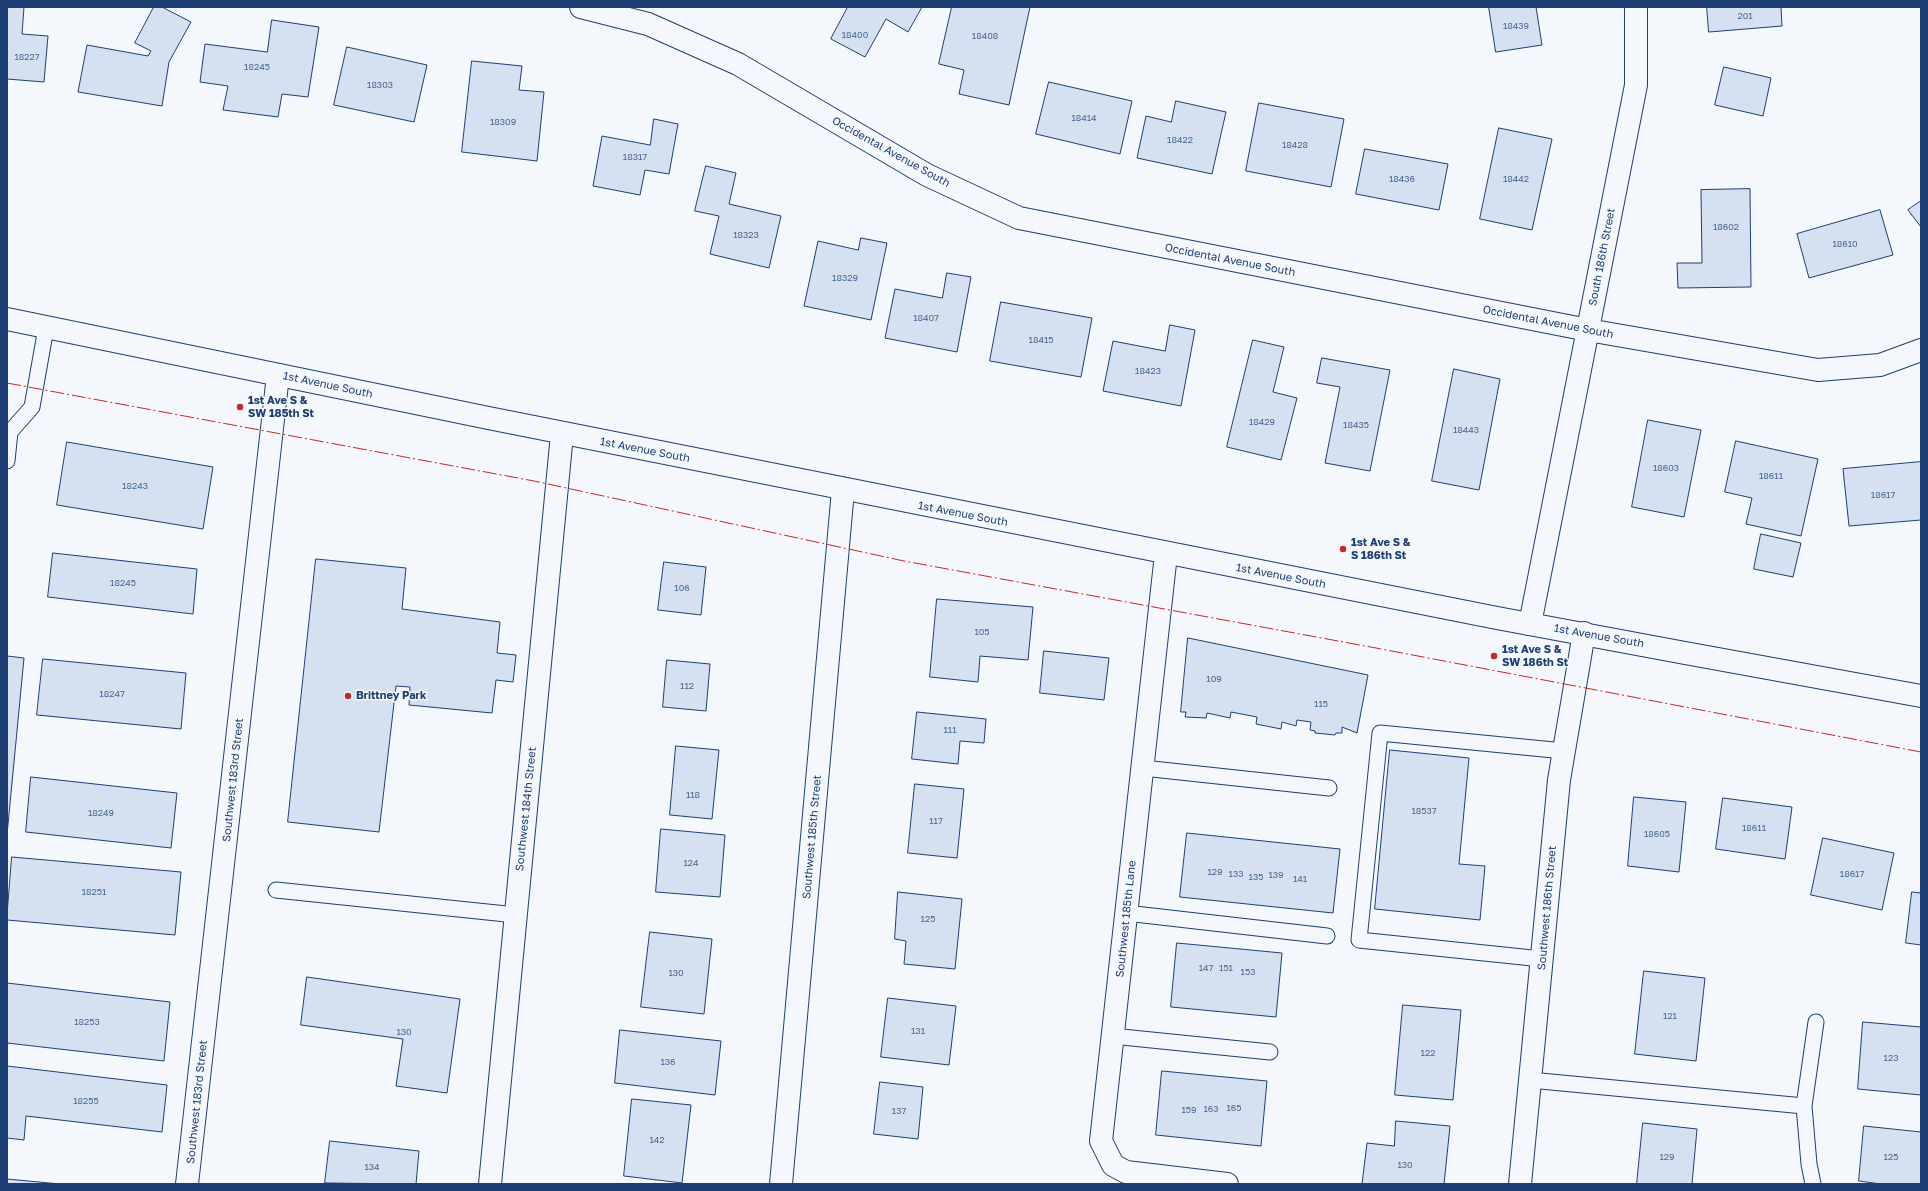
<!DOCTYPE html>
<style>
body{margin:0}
#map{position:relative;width:1928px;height:1191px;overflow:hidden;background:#f4f7fb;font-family:"Golos Text",sans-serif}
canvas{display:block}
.frame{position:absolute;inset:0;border:8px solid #1d3f73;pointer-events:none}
</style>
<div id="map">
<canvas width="1928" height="1191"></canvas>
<div class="frame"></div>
</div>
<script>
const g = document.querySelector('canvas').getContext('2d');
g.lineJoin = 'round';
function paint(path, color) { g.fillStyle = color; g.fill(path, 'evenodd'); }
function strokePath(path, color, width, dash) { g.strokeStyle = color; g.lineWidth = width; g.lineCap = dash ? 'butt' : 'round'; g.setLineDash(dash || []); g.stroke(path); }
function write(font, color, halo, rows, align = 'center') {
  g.font = font + ' "Golos Text",sans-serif'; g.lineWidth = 3; g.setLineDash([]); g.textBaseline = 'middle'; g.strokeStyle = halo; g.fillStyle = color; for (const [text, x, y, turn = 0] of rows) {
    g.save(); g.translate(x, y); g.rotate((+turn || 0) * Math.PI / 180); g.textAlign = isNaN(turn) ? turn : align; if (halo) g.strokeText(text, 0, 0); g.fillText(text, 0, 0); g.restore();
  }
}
const building = new Path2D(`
 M7,7H24L22,34L48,36L44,82L7,79Z
 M154,7H162L191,22L169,62L162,106L78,92L87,45L148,56L151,51L135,43Z
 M848,7H922L908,32L886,19L865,57L831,39Z
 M952,7H1030L1009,105L959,94L964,70L939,64Z
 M1489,7H1536L1542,45L1496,52Z
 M1707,7H1781L1782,26L1709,32Z
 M272,20L319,27L308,97L282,94L278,117L223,110L228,86L200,82L205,44L267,52Z
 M347,47L427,65L414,122L334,105Z
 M472,61L522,66L519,90L544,92L537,161L462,152Z
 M1724,67L1771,78L1763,116L1715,105Z
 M1049,82L1132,101L1120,154L1036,134Z
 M1176,101L1226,112L1212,174L1137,158L1146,116L1171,122Z
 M1259,103L1344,119L1331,187L1246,171Z
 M654,119L678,124L669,174L645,170L640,195L593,186L602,136L650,145Z
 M1499,128L1552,139L1532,230L1480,219Z
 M1365,149L1448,164L1439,210L1356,194Z
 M706,166L736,173L729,204L781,216L769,268L710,254L719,216L695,211Z
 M1750,189L1751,287L1678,288L1677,263H1702L1701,190Z
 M1921,201V227L1908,210Z
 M1880,210L1893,255L1809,278L1797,234Z
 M861,238L887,243L871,320L804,306L818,241L858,250Z
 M947,273L971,277L957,352L885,338L895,289L942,298Z
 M1001,302L1092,318L1081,377L990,361Z
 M1170,325L1195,330L1181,406L1103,391L1113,341L1165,351Z
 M1253,340L1284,347L1273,392L1297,398L1281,460L1227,447Z
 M1322,358L1390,370L1370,471L1325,463L1340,387L1317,383Z
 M1454,369L1500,379L1479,490L1432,481Z
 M1648,420L1701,430L1684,517L1632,507Z
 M1736,441L1818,459L1801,536L1746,524L1752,498L1725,492Z
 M67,442L213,467L203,529L57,505Z
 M1921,462V520L1849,526L1843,469Z
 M1761,534L1801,543L1793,577L1754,569Z
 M53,553L197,569L193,614L48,597Z
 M316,559L406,568L402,609L500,622L497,653L516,655L513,682L496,680L492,713L409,705L410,687L396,686L379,832L288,822Z
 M664,562L706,567L701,615L658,610Z
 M937,599L1033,607L1028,660L980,656L978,682L930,677Z
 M1188,638L1368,675L1357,733L1342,727V733H1336L1335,735L1315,733V731L1310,730L1311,722L1297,720L1296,726L1282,722L1281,729L1256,724L1257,717L1231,712L1230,718L1207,713L1206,718L1185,717L1186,712H1181Z
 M1044,651L1109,658L1104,700L1040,693Z
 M7,656L24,658L7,835Z
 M43,659L186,673L181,729L37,715Z
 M667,660L710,664L706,711L663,707Z
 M917,712L986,719L984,743L960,741L958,764L912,759Z
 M676,746L719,750L712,819L670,815Z
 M1390,750L1469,758L1459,864L1485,866L1480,920L1375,909Z
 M31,777L177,793L171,848L26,832Z
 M915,784L964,789L957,858L908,853Z
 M1634,797L1686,802L1679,872L1628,866Z
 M1723,798L1792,807L1785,859L1716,849Z
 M661,829L725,835L720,897L656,892Z
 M1187,833L1340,849L1333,913L1180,897Z
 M1823,838L1894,853L1882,910L1811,895Z
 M12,857L181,872L175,935L7,920Z
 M898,892L962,899L955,969L904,964L906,941L895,939Z
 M1912,892L1921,893V945L1906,943Z
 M650,932L712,939L704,1014L641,1007Z
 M1177,943L1282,953L1276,1017L1171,1007Z
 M1644,971L1705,978L1696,1061L1635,1054Z
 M307,977L460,999L447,1093L396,1086L403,1039L301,1025Z
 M7,983L170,1002L164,1061L7,1043Z
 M888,998L956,1006L949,1065L881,1057Z
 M1403,1005L1461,1010L1453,1100L1395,1095Z
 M1863,1022L1921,1027V1095L1858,1089Z
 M620,1030L721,1041L715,1095L615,1083Z
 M7,1066L167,1085L162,1132L26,1116L24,1140L7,1138Z
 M1162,1071L1267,1081L1261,1146L1156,1135Z
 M880,1082L923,1087L918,1139L874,1134Z
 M632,1099L691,1105L682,1183L624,1176Z
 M1396,1121L1450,1126L1444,1184H1362L1367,1143L1394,1146Z
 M1643,1123L1697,1129L1692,1184H1637Z
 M1864,1126L1921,1132V1184H1881L1859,1181Z
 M330,1141L419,1151L416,1184L325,1183Z
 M7,1179L60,1184H7Z`);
const service = new Path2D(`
 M7,461L10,432L32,407L46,328
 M1143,768L1329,788
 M276,890L516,915
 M1126,913L1327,936
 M1542,959L1359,940L1380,733L1564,751
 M1112,1036L1270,1052
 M1530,1080L1804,1106
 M1813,1184L1809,1164L1804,1106L1816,1022`);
const minor = new Path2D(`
 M581,7L648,24L738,64L927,175L1019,218L1588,330L1818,370L1880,365L1921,350
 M1166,554L1101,1141L1113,1165L1126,1172L1227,1184
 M1530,624L1636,85V7
 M187,1184L278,375
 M490,1184L562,434
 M781,1184L843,490
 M1520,1184L1559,780L1584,633`);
const primary = new Path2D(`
 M7,319C503,422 1000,522 1497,618C1638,645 1780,670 1921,696`);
const power = new Path2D(`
 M7,383L534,481L904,561L1376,648L1921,752`);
const markers = [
 [240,407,4,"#c62828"],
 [1343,549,4,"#c62828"],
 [1494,656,4,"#c62828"],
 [348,696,4,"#c62828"]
];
const numberNames = [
 ["201",1745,16],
 ["18439",1516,26],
 ["18400",855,35],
 ["18408",985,36],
 ["18227",27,57],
 ["18245",257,67],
 ["18303",380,85],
 ["18414",1084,118],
 ["18309",503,122],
 ["18422",1180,140],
 ["18428",1295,145],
 ["18317",635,157],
 ["18436",1402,179],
 ["18442",1516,179],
 ["18602",1726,227],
 ["18323",746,235],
 ["18610",1845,244],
 ["18329",845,278],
 ["18407",926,318],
 ["18415",1041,340],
 ["18423",1148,371],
 ["18429",1262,422],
 ["18435",1356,425],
 ["18443",1466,430],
 ["18603",1666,468],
 ["18611",1771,476],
 ["18243",135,486],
 ["18617",1883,495],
 ["18245",123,583],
 ["106",682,588],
 ["105",982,632],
 ["109",1214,679],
 ["112",687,686],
 ["18247",112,694],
 ["115",1321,704],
 ["111",950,730],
 ["118",693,795],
 ["18537",1424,811],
 ["18249",101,813],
 ["117",936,821],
 ["18611",1754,828],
 ["18605",1657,834],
 ["124",691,863],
 ["129",1215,872],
 ["133",1236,874],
 ["18617",1852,874],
 ["139",1276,875],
 ["135",1256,877],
 ["141",1300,879],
 ["18251",94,892],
 ["125",928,919],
 ["147",1206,968],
 ["151",1226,968],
 ["153",1248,972],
 ["130",676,973],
 ["121",1670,1016],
 ["18253",87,1022],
 ["131",918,1031],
 ["130",404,1032],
 ["122",1428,1053],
 ["123",1891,1058],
 ["136",668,1062],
 ["18255",86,1101],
 ["165",1234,1108],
 ["163",1211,1109],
 ["159",1189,1110],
 ["137",899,1111],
 ["142",657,1140],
 ["129",1667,1157],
 ["125",1891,1157],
 ["130",1405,1165],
 ["134",372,1167]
];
const streetNames = [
 ["Occidental Avenue South",891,152,29],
 ["South 186th Street",1602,257,-79],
 ["Occidental Avenue South",1230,260,11],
 ["Occidental Avenue South",1548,322,11],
 ["1st Avenue South",328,385,12],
 ["1st Avenue South",645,450,11],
 ["1st Avenue South",963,514,11],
 ["1st Avenue South",1281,576,11],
 ["1st Avenue South",1599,636,10],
 ["Southwest 183rd Street",233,780,-84],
 ["Southwest 184th Street",526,809,-84],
 ["Southwest 185th Street",812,837,-85],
 ["Southwest 186th Street",1547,908,-85],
 ["Southwest 185th Lane",1126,919,-84],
 ["Southwest 183rd Street",197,1102,-84]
];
const poiNames = [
 ["1st Ave S &",248,401],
 ["SW 185th St",248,414],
 ["1st Ave S &",1351,543],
 ["S 186th St",1351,556],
 ["1st Ave S &",1502,650],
 ["SW 186th St",1502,663],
 ["Brittney Park",356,696]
];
paint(building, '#d5e0f0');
strokePath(building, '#1d3f73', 1);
strokePath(service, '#1d3f73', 17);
strokePath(minor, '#1d3f73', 24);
strokePath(primary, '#1d3f73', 24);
strokePath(service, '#f4f7fb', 15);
strokePath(minor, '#f4f7fb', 22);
strokePath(primary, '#f4f7fb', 22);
strokePath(power, '#c62828', 1, [14, 3, 2, 3]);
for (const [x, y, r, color] of markers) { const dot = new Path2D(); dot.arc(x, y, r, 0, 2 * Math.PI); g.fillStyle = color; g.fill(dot); strokePath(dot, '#f4f7fb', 1.5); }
write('9px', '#4b6792', null, numberNames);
write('11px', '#1d3f73', '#f4f7fb', streetNames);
write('bold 11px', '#1d3f73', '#f4f7fb', poiNames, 'left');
</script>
